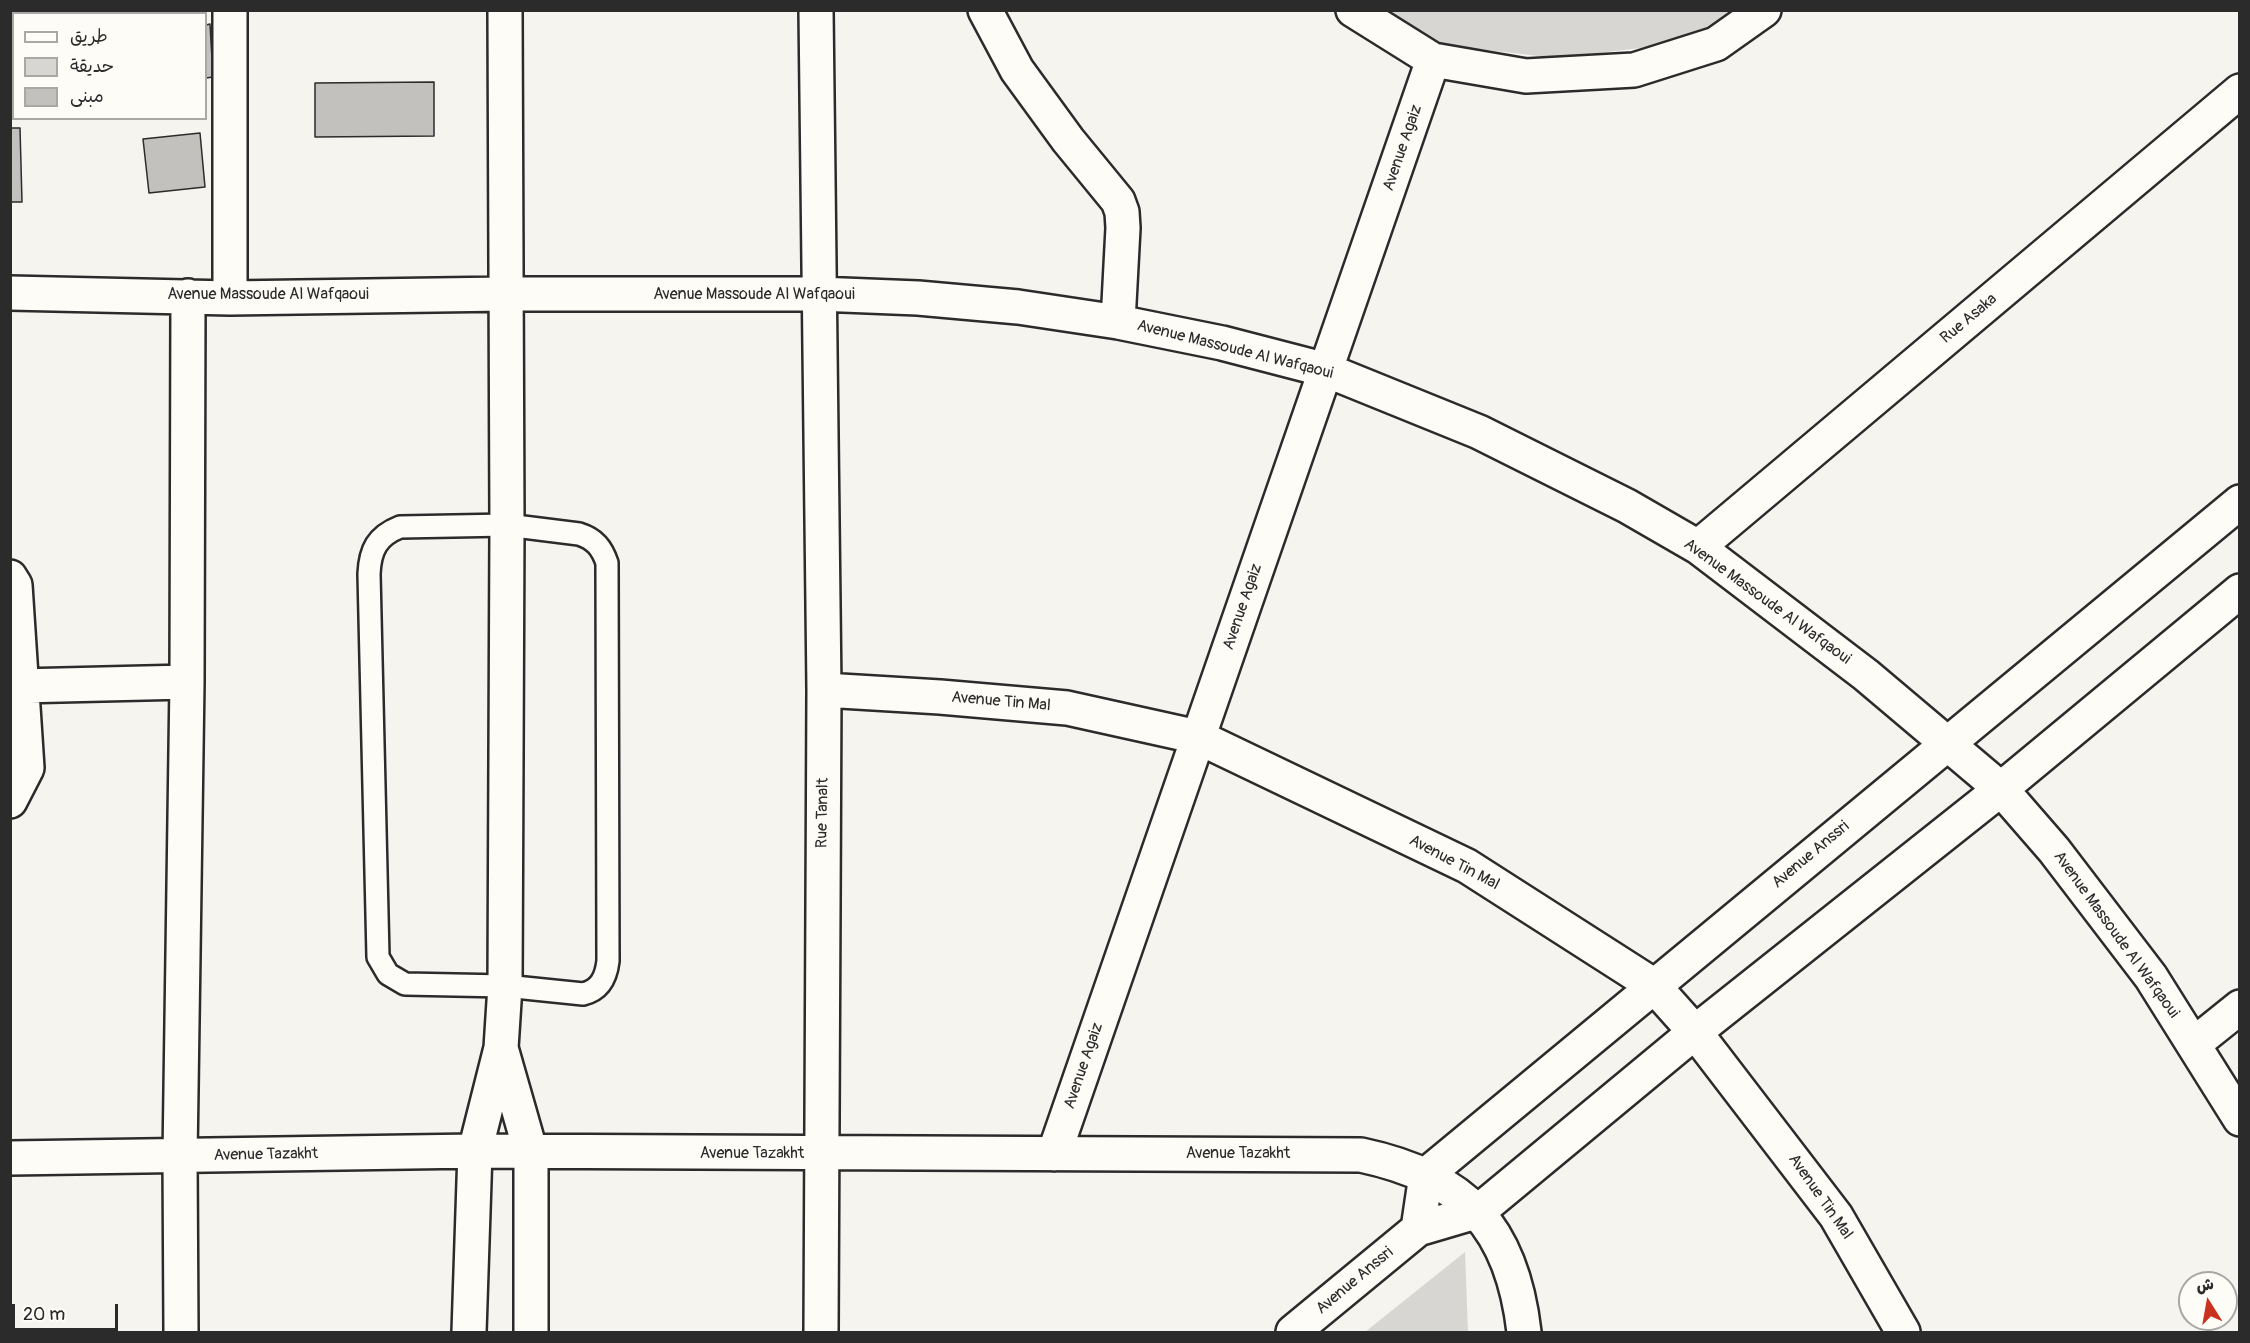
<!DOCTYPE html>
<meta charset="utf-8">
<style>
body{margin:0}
#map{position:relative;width:2250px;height:1343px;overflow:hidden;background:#f5f4ef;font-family:Pangolin,"Playpen Sans Arabic",sans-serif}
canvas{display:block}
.frame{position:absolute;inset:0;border:12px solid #2b2b2b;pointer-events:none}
.legend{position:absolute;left:12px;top:12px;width:195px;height:108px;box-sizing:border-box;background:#fdfcf7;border:2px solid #a9a8a5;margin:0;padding:8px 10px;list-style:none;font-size:18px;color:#2b2b2b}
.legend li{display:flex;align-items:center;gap:12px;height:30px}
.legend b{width:30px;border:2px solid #a9a8a5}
.north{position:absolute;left:2178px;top:1271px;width:60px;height:60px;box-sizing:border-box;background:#fdfcf7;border:2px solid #a9a8a5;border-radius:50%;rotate:349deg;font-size:16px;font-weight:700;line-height:24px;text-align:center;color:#2b2b2b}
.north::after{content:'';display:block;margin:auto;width:21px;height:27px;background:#c8321e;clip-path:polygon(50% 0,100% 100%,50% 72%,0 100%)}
.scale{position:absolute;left:12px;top:1304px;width:106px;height:27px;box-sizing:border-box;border:3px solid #2b2b2b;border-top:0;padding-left:8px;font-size:18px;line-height:21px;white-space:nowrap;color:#2b2b2b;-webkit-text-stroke:4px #fdfcf7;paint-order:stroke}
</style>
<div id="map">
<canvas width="2250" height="1343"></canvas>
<div class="frame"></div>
<ul class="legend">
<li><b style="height:8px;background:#fdfcf7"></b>طريق</li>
<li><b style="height:16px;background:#d7d6d2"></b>حديقة</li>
<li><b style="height:16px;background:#c2c1be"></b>مبنى</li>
</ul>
<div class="north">ش</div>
<div class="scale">20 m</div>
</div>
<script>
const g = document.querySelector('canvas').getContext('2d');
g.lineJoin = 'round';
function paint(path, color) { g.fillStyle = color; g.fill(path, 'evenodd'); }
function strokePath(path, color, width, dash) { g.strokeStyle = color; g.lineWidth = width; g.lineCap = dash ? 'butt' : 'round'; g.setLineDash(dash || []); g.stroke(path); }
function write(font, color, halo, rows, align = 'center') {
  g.font = font + ' Pangolin,sans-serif'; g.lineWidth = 4.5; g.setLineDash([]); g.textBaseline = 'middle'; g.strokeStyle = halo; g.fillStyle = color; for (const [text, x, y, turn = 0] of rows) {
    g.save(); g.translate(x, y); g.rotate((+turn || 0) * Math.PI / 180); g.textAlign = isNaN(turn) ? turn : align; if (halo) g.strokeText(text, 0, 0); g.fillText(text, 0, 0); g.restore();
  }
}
const green = new Path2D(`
 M1382,11H1747L1674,44L1556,58L1443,45Z
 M1465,1252L1468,1332H1365Z`);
const building = new Path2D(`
 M10,10H20V14H14V66H10Z
 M210,24L213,77L206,78V25Z
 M434,82V136L315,137V83Z
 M10,128H20L22,202H10Z
 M200,133L205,187L149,193L143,139Z`);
const service = new Path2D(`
 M507,525L579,534C595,539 602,548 607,563L608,961C606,978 600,990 583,994L505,986L405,984L388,974L378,957L369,574C370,550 377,536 400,527Z`);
const minor = new Path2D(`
 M816,10L824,690L821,1332
 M985,10L1017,70L1068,140L1118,201L1122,212L1123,228L1118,322
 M1353,10L1433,60L1526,76L1634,70L1716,44L1764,10
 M10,293L230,298L505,294H818L918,298L1018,307L1118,322L1222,343L1326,370L1479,432L1627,506L1698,547L1866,675L2001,789L2054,850L2151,977L2240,1119
 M230,298V10
 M1698,547L2240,91
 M10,577L15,585L27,768L10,801
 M19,686L187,682
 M824,690L940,697L1067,708L1198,737L1467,866L1653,985L1695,1032L1836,1216L1903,1332
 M2194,1044L2240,1007
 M501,1048L531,1153V1332
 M1054,1154L1433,60
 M10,1158L475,1151L1361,1155C1465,1177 1512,1227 1524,1332
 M1418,1229L1426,1175L2240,502
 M181,1332L180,1157L187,682L188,296
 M469,1332L475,1151L501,1048L505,986L507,525L505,10
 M1293,1332L1418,1229L1479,1211L1695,1032L2001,789L2240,591`);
const streetNames = [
 ["Avenue Agaiz",1403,148,-71],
 ["Avenue Massoude Al Wafqaoui",268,295],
 ["Avenue Massoude Al Wafqaoui",754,295],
 ["Rue Asaka",1969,319,-40],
 ["Avenue Massoude Al Wafqaoui",1235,350,14],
 ["Avenue Massoude Al Wafqaoui",1767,602,36],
 ["Avenue Agaiz",1243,607,-71],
 ["Avenue Tin Mal",1001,702,5],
 ["Rue Tanalt",823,813,-89],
 ["Avenue Anssri",1811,855,-40],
 ["Avenue Tin Mal",1454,863,28],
 ["Avenue Massoude Al Wafqaoui",2116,935,54],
 ["Avenue Agaiz",1084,1066,-71],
 ["Avenue Tazakht",752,1154],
 ["Avenue Tazakht",1238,1154],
 ["Avenue Tazakht",266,1155,-1],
 ["Avenue Tin Mal",1820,1197,55],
 ["Avenue Anssri",1355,1281,-40]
];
paint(green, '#d7d6d2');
paint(building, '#c2c1be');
strokePath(building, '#2b2b2b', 1.5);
strokePath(service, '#2b2b2b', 26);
strokePath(minor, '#2b2b2b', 38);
strokePath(service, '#fdfcf7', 21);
strokePath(minor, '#fdfcf7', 33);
write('16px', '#2b2b2b', '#fdfcf7', streetNames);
</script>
